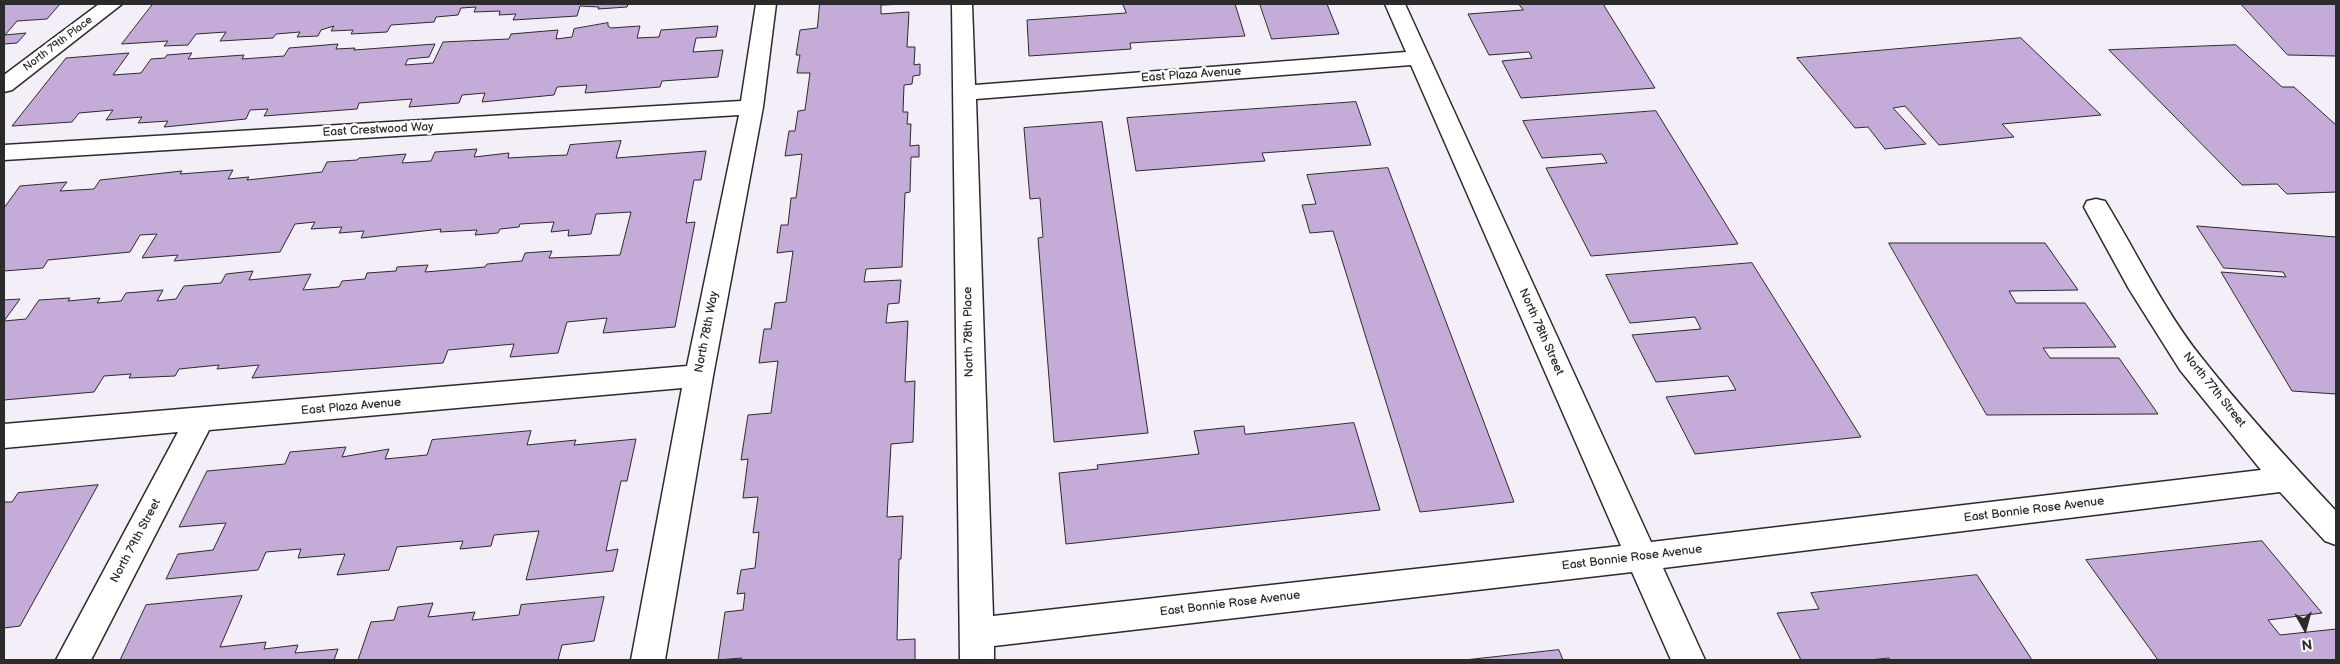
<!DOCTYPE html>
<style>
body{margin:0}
#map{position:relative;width:2340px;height:664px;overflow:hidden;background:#f3eef7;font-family:"Balsamiq Sans",sans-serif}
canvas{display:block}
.frame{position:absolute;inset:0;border:5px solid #2b2b2b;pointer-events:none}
.north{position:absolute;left:2280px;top:604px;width:50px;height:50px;-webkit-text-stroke:4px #fff;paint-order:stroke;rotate:173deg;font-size:14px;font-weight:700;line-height:20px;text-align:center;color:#2b2b2b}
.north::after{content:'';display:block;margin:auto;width:18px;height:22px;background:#2b2b2b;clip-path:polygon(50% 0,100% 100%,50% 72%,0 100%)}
</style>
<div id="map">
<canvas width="2340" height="664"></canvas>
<div class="frame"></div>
<div class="north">N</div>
</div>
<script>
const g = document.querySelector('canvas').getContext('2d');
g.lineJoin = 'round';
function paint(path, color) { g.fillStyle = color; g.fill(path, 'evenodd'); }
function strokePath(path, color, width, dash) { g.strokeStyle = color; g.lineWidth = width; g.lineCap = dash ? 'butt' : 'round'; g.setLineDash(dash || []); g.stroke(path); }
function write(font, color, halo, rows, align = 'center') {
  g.font = font + ' "Balsamiq Sans",sans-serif'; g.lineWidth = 5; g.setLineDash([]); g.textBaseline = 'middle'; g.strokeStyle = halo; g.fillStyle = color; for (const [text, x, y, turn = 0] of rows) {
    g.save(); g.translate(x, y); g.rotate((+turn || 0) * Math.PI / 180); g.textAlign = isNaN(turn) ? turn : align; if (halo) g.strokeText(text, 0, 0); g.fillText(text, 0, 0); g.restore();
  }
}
const building = new Path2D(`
 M4,4H60L47,19L17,21L5,35L26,33L17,43L4,44Z
 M153,4H628L627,7L598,9L599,7L580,6L577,16L513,20L516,14L499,15L500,11L474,12L476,7L461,8L458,15L436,17L434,22L391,25L387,32L351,34L353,30L331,31L334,26L321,30L318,36L297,37L300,32L276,34L273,38L220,41L226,32L196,34L188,45L164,46L168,41L122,44Z
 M820,4H906L881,5V14L909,12L907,47H915L914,65L920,64V75L913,76L912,84L904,85L903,112H908L907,124H911L910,146L919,145V157H911L910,192L905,193L902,267L866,269L864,282L901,280L899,303L888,304L886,323L908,321L905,382L915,381L913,442L891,444L887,517L903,516L901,559H899L897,640L915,639V660H741L742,658L718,660L725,612L743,610L745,593L737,594L741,570L755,568L759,532L753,533L758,497L743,498L748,459L741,460L748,415L771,413L778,361L759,363L764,329H771L775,303L786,302L793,251L777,253L781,225H788L791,198H796L802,154L785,156L789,131H795L798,111L805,110L810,73H797L800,55H796L800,30L817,28Z
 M1123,4H1235L1245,36L1130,43L1131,49L1029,56L1027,20L1126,13Z
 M1260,4H1327L1339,34L1272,39Z
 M1519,4H1603L1655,88L1521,98L1502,61L1532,58L1529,52L1489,55L1468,14L1523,10Z
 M2241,4H2336V56L2288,55Z
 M608,23V26L611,28L640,26L637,38L659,37L661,30L718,26L716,37L696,38L693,52L723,50L718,77L662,81L660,87L585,93L587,85L557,87L554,95L482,102L485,93L462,95L459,103L409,107L412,99L359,103L357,109L264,116L268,109L250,110L246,119L164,127L168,121L138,123L142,117L106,120L113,110L79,113L72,122L12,126L66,58L129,53L113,75L141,73L151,59L165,58L167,55L192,53L188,59L244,55L242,59L284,56L289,48L338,44L336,49L355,48L354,50L435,44L429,57L408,59L405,65L433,63L443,42L509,39L511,34L558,30L556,39L572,37L574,29Z
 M2021,38L2101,115L2002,124L2014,137L1939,145L1905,106L1893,108L1926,144L1885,149L1868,127L1855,128L1797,58Z
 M2236,45L2282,87H2294L2336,125V192L2287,194L2277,184L2242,185L2109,50Z
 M1356,102L1371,145L1262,153L1265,161L1136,171L1127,118Z
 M1656,111L1738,244L1591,256L1546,168L1607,163L1602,154L1542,158L1523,121Z
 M1102,122L1148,433L1054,442L1038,238L1043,237L1040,198L1030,199L1024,128Z
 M621,141L616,158L706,151L701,180H694L686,223L695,222L675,327L603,333L607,318L567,322L558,353L510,357L514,344L448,350L443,363L252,378L259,365L217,369L219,365L179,369L175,376L129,378L131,374L104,376L94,392L4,400V300L20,299L4,321L26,319L39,300L70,298L68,301L100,298L97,303L121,301L126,293L163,290L157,301L176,299L184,286L221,283L226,274L253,271L249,280L311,274L303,290L339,287L342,281L365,279L367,273L396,271L397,267L428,265L425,272L485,267L487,264L522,261L525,253L552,251L549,258L620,255L631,212L596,214L591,234L568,236L569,230L551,232L554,222L520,224L519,227L500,229L498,233L475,235L477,230L440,232L441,229L361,238L364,231L339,233L342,227L311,229L315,222L295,224L280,252L174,261L178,255L142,258L157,234L140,235L130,252L48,260L43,268L4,271V208L20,186L67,182L60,191L94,189L100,180L182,171L180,174L233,170L228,179L249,177L247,180L322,172L327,162L357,160L359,158L406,154L402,163L431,161L435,152L477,149L474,157L509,153L508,158L544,156L567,155L570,145Z
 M1388,168L1514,502L1420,512L1333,231L1310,233L1302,205L1316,204L1307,175Z
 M2197,226L2336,237V394L2292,391L2221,272L2286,277L2283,272L2224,268Z
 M1889,243H2045L2078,290L2009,291L2016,303H2085L2116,347L2043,348L2050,358H2119L2158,414L1987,415Z
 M1752,263L1861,437L1695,454L1666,397L1736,390L1728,376L1656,382L1632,335L1701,329L1695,317L1630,323L1606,275Z
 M1354,423L1380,510L1066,544L1059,473L1098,469L1097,465L1199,454L1194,431L1244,426L1245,434Z
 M531,431L527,445L576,440L574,445L636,439L627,481H621L606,551L618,549L613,571L526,580L539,531L494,535L491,546L460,549L463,541L397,547L389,570L337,575L345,554L298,558L301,549L266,552L258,570L166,579L178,554L213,550L226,523L179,527L207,471L285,464L290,452L346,447L342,457L389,449L385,459L427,455L432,440Z
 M98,485L20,626L4,628V502H12L18,493Z
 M2262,541L2322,613L2268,620L2280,635L2336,629V660H2158L2086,560Z
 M1977,575L2032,660H1890L1889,658L1869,660H1801L1777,613L1819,609L1811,593Z
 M242,596L220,647L266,642L264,649L298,645L295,653L338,649L334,660H120L146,605Z
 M604,597L594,641L562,645L558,660H358L371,622L394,620L398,607L433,603L428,617L475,612L472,620L519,615L521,605Z
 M1559,650L1563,660H1465Z`);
const street = new Path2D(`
 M99,4H122L12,90L4,92V75Z
 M756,4H776L763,107L713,376L665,660H631L682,388L209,430L91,660H56L178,432L4,448V424L687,366L739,115L4,160V145L741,101Z
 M952,4H972L975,85L1406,52L1385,4H1405L1651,542L2261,470L2180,370L2129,289L2084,207L2087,201L2096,199L2105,201C2137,253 2163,309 2201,357C2243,410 2289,461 2336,511V545L2325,541L2280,492L1663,568L1705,660H1671L1632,572L994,646V660H960ZM1411,65L1621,546L993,616L976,99Z`);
const farStreetnames = [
 ["North 79th Place",58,44,-37]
];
const streetNames = [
 ["East Plaza Avenue",1191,75,-4],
 ["East Crestwood Way",378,130,-3],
 ["North 78th Way",707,332,-79],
 ["North 78th Place",969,332,-91],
 ["North 78th Street",1541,332,66],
 ["North 77th Street",2214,390,51],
 ["East Plaza Avenue",351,407,-5],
 ["East Bonnie Rose Avenue",2034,510,-7],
 ["North 79th Street",136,541,-62],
 ["East Bonnie Rose Avenue",1632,558,-7],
 ["East Bonnie Rose Avenue",1230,604,-7]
];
paint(building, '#c5abd8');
strokePath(building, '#2b2b2b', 1);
strokePath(street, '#2b2b2b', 3);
paint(street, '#fff');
write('11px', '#2b2b2b', '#fff', farStreetnames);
write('12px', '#2b2b2b', '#fff', streetNames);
</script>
